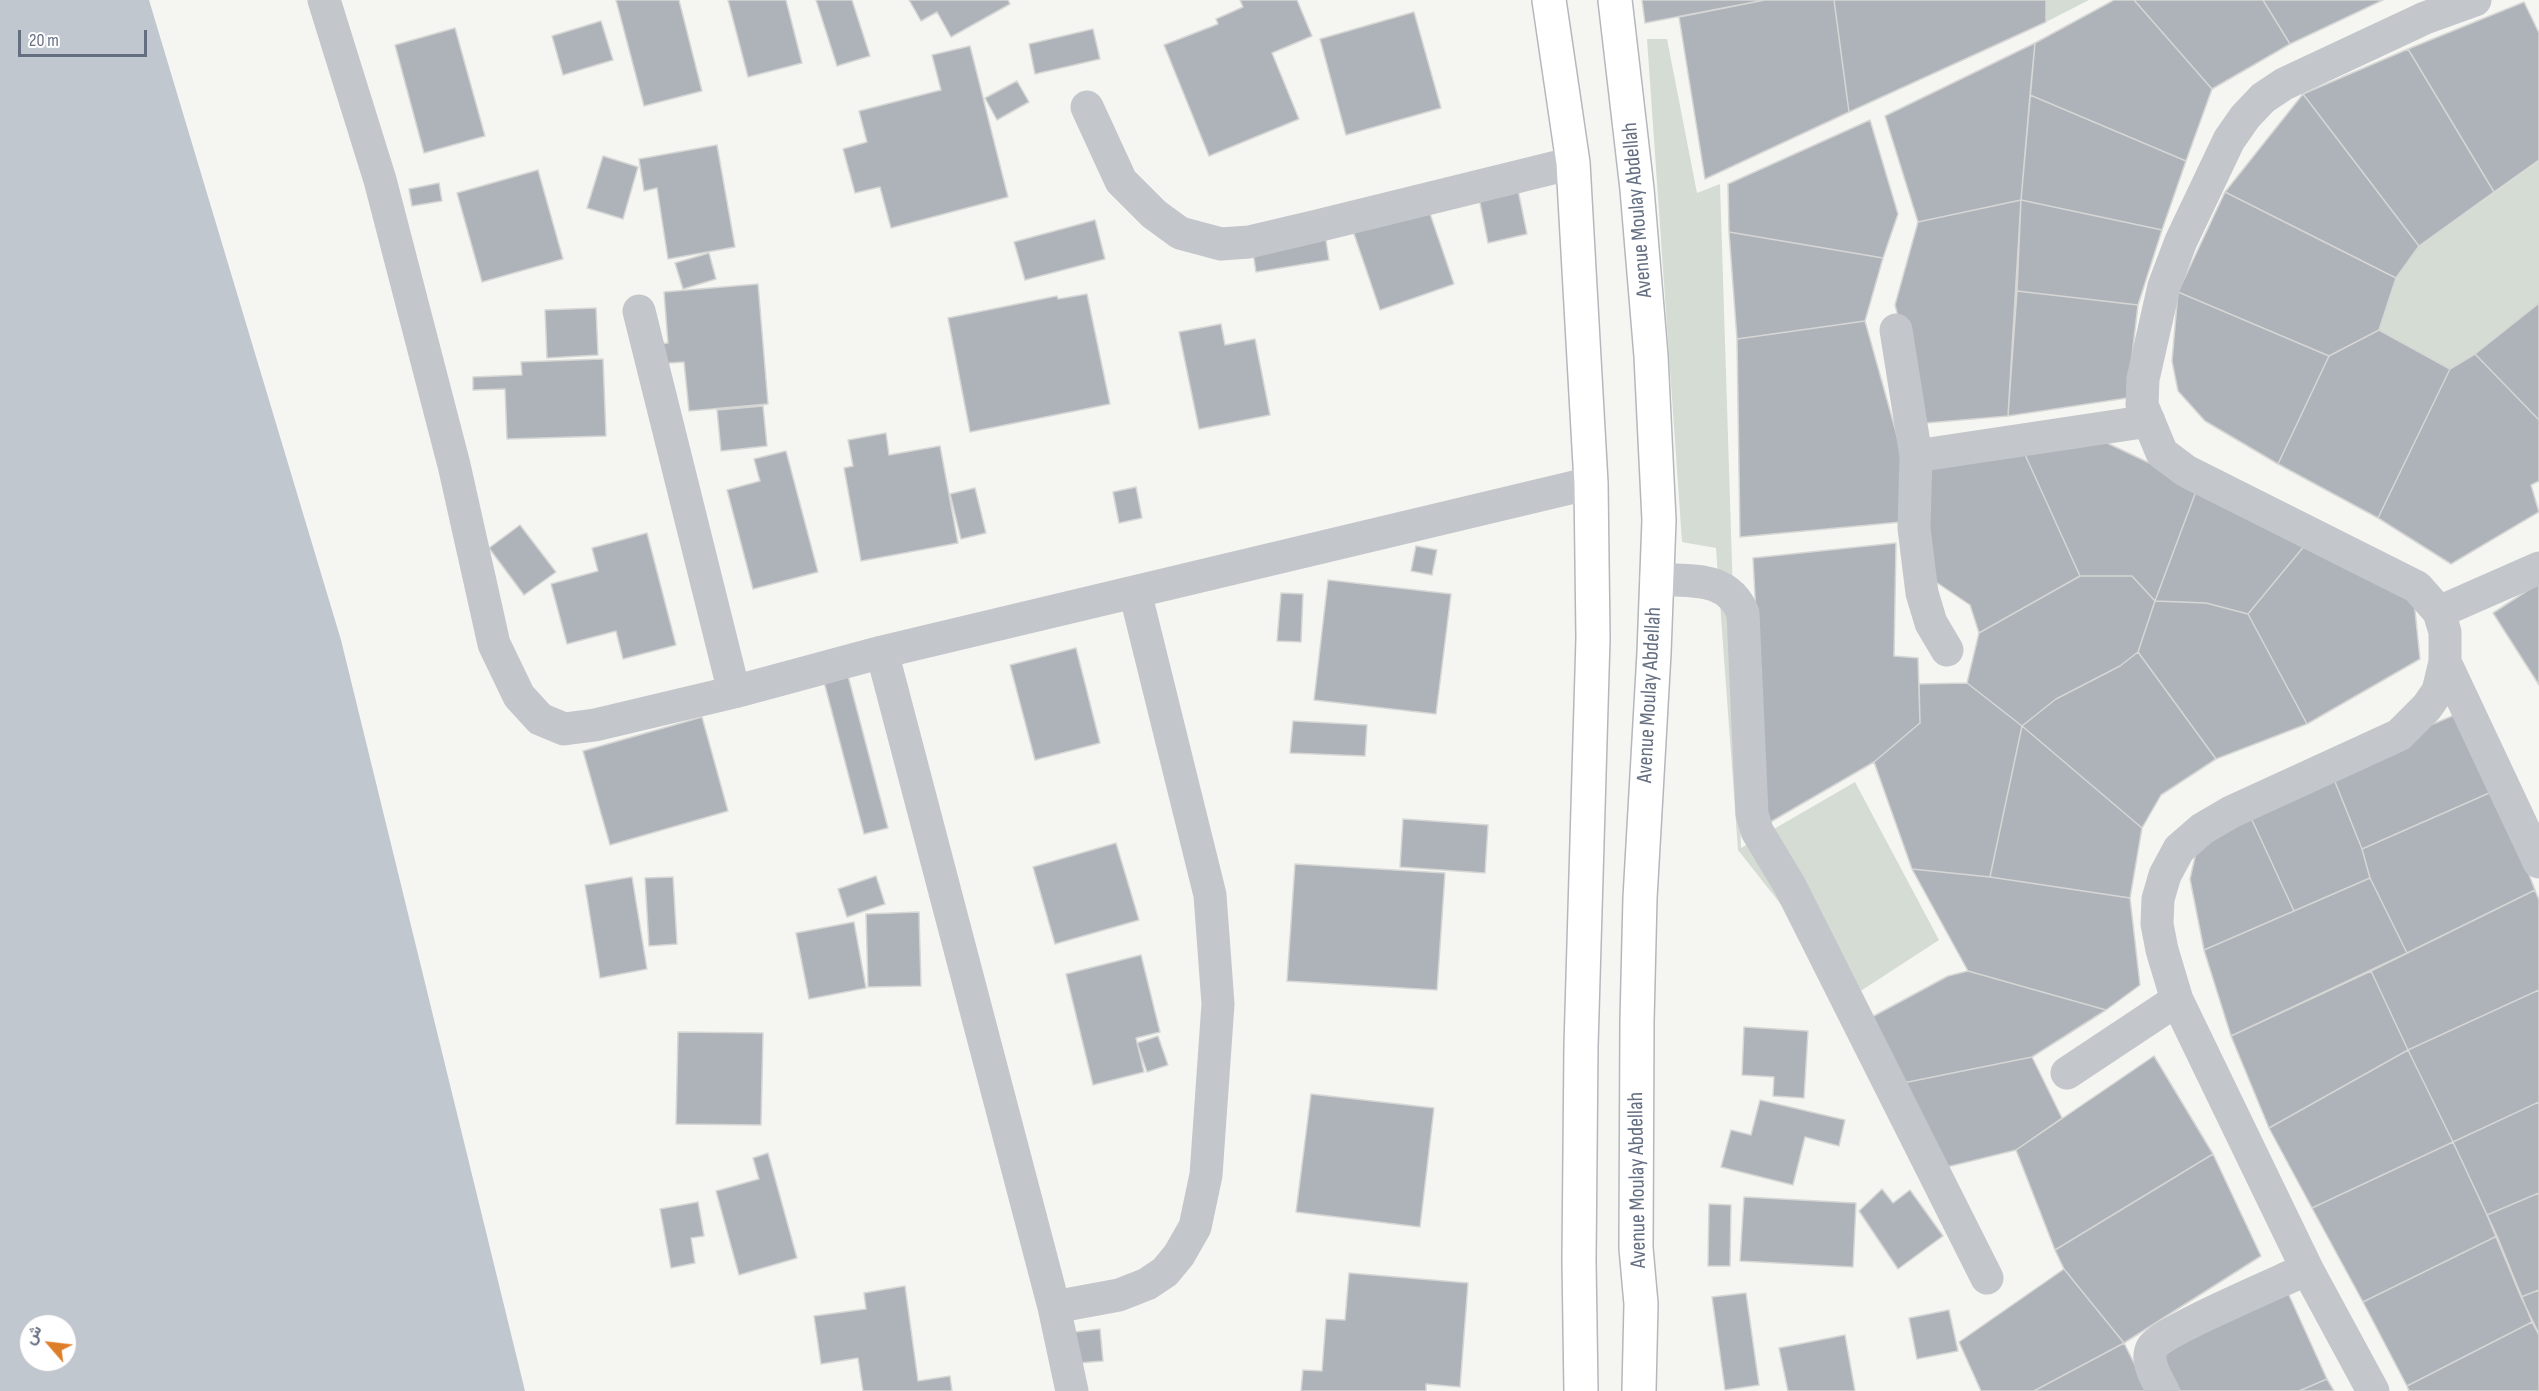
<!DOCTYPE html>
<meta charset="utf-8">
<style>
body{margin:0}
#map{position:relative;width:2539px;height:1391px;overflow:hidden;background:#f5f6f2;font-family:"Sofia Sans Condensed",Vazirmatn,sans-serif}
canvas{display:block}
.north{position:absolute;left:18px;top:1313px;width:60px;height:60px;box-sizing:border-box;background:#fff;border:2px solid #c1c5cd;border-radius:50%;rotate:298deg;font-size:16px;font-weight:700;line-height:24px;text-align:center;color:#656f82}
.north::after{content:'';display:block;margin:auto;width:21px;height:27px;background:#dd7e2a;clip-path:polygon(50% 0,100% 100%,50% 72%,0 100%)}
.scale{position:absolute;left:18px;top:30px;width:129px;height:27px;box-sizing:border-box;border:3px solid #656f82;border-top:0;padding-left:8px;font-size:18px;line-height:21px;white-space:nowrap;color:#656f82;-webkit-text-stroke:4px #fff;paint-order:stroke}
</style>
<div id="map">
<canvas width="2539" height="1391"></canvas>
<div class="north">ش</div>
<div class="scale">20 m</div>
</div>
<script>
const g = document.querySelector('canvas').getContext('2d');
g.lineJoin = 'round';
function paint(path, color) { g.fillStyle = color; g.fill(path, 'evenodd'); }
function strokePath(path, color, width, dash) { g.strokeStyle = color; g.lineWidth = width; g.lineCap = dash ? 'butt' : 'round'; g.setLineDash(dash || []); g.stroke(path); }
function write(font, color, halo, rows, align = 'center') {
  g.font = font + ' "Sofia Sans Condensed",sans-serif'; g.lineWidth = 6; g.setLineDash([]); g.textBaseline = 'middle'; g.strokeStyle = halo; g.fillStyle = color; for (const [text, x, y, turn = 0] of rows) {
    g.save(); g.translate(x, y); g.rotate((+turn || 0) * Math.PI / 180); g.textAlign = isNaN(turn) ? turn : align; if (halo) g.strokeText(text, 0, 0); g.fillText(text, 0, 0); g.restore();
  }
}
const green = new Path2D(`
 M2046,0H2089L2046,22Z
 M1647,39H1667L1697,193L1720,184L1741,848L1855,782L1939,940L1853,996L1738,850L1716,548L1682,542Z
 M2539,161V303L2475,354L2450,369L2379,330L2396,278L2419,246Z`);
const water = new Path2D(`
 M0,0H149L341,640L525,1391H0ZM30,1325H66V1361H30Z`);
const building = new Path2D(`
 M616,0H679L702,91L644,106Z
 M728,0H786L802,63L748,77Z
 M816,0H852L870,56L837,66Z
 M909,0H1008L1010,4L951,37L937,12L921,21Z
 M1240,0H1297L1312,36L1272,53L1299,119L1209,156L1164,45L1218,24L1216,19L1243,7Z
 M1642,0H1765L1645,23Z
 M1765,0H1834L1849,112L1705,179L1679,17Z
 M1834,0H2046V22L1849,112Z
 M2114,0H2134L2212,89L2186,161L2030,95L2035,43Z
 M2134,0H2263L2290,44L2212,89Z
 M2263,0H2383L2290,44Z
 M2524,2L2539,33V160L2494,192L2408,49Z
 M1414,12L1441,108L1346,135L1320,39Z
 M601,21L613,60L563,75L552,36Z
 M455,28L485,136L424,153L395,45Z
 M1093,29L1100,59L1035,74L1029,44Z
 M2035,43L2021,200L1918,222L1885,116Z
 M970,46L1008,197L891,228L880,187L855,193L843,149L867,142L859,111L941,90L932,55Z
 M2408,49L2494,192L2419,246L2303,94Z
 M1017,81L1029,102L997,120L985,98Z
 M2303,94L2419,246L2396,278L2225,192Z
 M2030,95L2186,161L2162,230L2021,200Z
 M1870,120L1898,214L1883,258L1729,232L1728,184Z
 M717,145L735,247L668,259L657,188L644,191L639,159Z
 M603,156L638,167L623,219L587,208Z
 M538,170L563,259L482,282L457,193Z
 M439,183L442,201L412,206L409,189Z
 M1518,190L1527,234L1488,243L1479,198Z
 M2225,192L2396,278L2379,330L2329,356L2178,292Z
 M2021,200L2008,416L1926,423L1895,305L1918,222Z
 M2021,200L2162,230L2138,305L2017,291Z
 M1426,202L1454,284L1380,310L1352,228Z
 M1095,220L1105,259L1025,280L1014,242Z
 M1729,232L1883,258L1865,321L1737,339Z
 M1325,234L1329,260L1256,272L1252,246Z
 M709,253L716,279L683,289L675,263Z
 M758,284L768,404L689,411L684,362L655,364L654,344L668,343L664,292Z
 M2017,291L2138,305L2127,398L2008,416Z
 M2178,292L2329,356L2278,464L2205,421L2178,391L2172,361Z
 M1087,294L1110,404L970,432L948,318L1057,296L1058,299Z
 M2539,303V420L2475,354Z
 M596,308L598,355L547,358L545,310Z
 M1865,321L1901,450V522L1740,537L1737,339Z
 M1221,324L1225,345L1255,339L1270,415L1199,429L1179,332Z
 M2379,330L2450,369L2378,518L2278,464L2329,356Z
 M2475,354L2539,420V481L2531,485L2539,512L2451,564L2378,518L2450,369Z
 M603,359L606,436L507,439L505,389L473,390V377L522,375L521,362Z
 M763,406L767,446L721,451L717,410Z
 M886,433L889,455L940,446L958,543L861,561L844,468L853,466L848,440Z
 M2105,442L2198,486L2155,601L2132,576H2080L2022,448Z
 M2022,448L2080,576L1979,633L1970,605L1927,576L1931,459Z
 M786,451L818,572L753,589L727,490L760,481L754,459Z
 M2198,486L2310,539L2248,614L2206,603L2155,601Z
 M1136,487L1142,518L1119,523L1113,492Z
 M975,488L986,533L961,539L950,494Z
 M520,525L556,572L524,595L489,548Z
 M647,533L676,645L623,659L616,631L567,644L551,584L598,571L592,548Z
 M2310,539L2413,591L2420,659L2307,724L2248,614Z
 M1896,543L1894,656L1918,658L1920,723L1874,762L1767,824L1753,558Z
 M1416,546L1437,550L1432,575L1411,571Z
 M2080,576H2132L2155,601L2138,652L2120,666L2056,699L2022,726L1967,683L1979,633Z
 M1328,580L1451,594L1436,714L1314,700Z
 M2539,583V685L2493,613Z
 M1281,593L1303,594L1301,642L1277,641Z
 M2155,601L2206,603L2248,614L2307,724L2216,759L2138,652Z
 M1076,648L1100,743L1035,760L1010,665Z
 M2138,652L2216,759L2161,795L2142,828L2022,726L2056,699L2120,666Z
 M847,672L888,828L864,834L823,678Z
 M1967,683L2022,726L1990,877L1912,869L1874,762L1920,723L1919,684Z
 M2457,714L2496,790L2362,849L2329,767Z
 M702,717L728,811L610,845L583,751Z
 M1293,721L1367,725L1365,756L1290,753Z
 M2022,726L2142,828L2130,898L1990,877Z
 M2329,767L2362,849L2370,878L2294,911L2246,807Z
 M2496,790L2535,890L2407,953L2370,878L2362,849Z
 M2246,807L2294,911L2204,950L2190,879L2200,835Z
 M1403,819L1488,825L1485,873L1400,867Z
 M1116,843L1139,920L1055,944L1033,867Z
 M1295,864L1445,873L1437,990L1287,981Z
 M1912,869L1990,877L2130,898L2140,985L2106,1010L1968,971Z
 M876,876L885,904L847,917L838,889Z
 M632,877L647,969L600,978L585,885Z
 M673,877L677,944L649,946L645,878Z
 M2370,878L2407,953L2231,1036L2204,950Z
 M2535,890L2539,900V990L2408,1050L2371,971Z
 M919,912L921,986L868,987L866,914Z
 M854,922L866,988L809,999L796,933Z
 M1141,955L1160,1032L1136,1038L1144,1072L1093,1085L1066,974Z
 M1968,971L2106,1010L2032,1057L1903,1083L1870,1018L1948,976Z
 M2371,971L2408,1050L2269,1128L2231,1036Z
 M2539,990V1102L2453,1142L2408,1050Z
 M1744,1027L1808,1031L1804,1098L1773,1096L1774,1077L1742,1075Z
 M678,1032L763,1033L761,1125L676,1124Z
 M1158,1036L1168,1065L1147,1072L1137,1043Z
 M2408,1050L2453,1142L2312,1208L2269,1128Z
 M2154,1056L2213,1154L2055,1250L2016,1150Z
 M2032,1057L2062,1118L2016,1150L1947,1167L1903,1083Z
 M1311,1094L1434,1108L1420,1227L1296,1212Z
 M1760,1100L1845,1120L1839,1146L1805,1137L1793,1185L1721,1167L1731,1130L1751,1135Z
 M2539,1102V1193L2487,1215L2453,1142Z
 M2453,1142L2497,1236L2363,1302L2312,1208Z
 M768,1153L797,1258L739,1275L716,1191L759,1179L753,1158Z
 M2213,1154L2261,1256L2124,1343L2064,1269L2055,1250Z
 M1882,1189L1893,1203L1910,1190L1943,1236L1898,1269L1859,1211Z
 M2539,1193V1290L2521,1297L2487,1215Z
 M1744,1197L1856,1203L1853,1267L1740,1261Z
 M698,1202L704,1236L691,1238L695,1263L671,1268L660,1209Z
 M1709,1204L1731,1205L1730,1266H1708Z
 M2497,1236L2532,1322L2407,1386L2363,1302Z
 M2064,1269L2124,1343L2034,1391H1981L1959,1342Z
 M1349,1273L1468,1283L1460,1387L1426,1384V1391H1301L1303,1370L1322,1371L1326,1319L1345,1320Z
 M2283,1282L2327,1379L2299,1391H2180L2162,1356Z
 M905,1286L918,1381L950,1376L952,1391H863L858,1358L821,1364L814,1316L866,1309L864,1293Z
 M2539,1290V1334L2521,1297Z
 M1746,1293L1759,1385L1725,1390L1712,1297Z
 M1949,1310L1958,1351L1917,1359L1909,1318Z
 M2532,1322L2539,1335V1391H2409L2407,1386Z
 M1100,1329L1103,1361L1078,1363L1075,1332Z
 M1845,1335L1855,1391H1788L1779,1348Z
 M2124,1343L2148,1391H2034Z
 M2327,1379L2334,1391H2299Z`);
const street = new Path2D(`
 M324,0L380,180L454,465L494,644L519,696L540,719L564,729L595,725L734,692L882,652L1591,483
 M1087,107L1121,181L1154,214L1180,233L1221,244L1249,242L1317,226L1573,163
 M639,311L734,692
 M1896,330L1916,456L1914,528L1922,593L1931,623L1947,650
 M1916,456L2149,421
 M1656,579C1692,582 1727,575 1743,613L1752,814L1757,831L1790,886L1987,1278
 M2439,612L2539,568
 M882,652L1054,1307L1072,1391
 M2445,662L2539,862
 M2067,1073L2177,1000
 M1054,1307L1119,1295L1147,1284L1165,1272L1179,1255L1195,1227L1206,1175L1218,1004L1210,895L1135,592
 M2163,1391C2157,1379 2145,1362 2152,1348C2160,1332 2282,1281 2307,1269
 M2373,1391L2307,1269L2177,1000L2162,950L2157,924L2158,899L2165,875L2179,849L2202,829L2231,812L2399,735L2427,707L2438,691L2445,662V632L2439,612L2417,587L2186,471L2162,453L2142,405L2143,379L2164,286L2181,241L2229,140L2245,117L2263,98L2284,84L2425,18L2475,0`);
const primary = new Path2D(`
 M1549,0L1573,163L1591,483L1593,638L1581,1046L1579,1261L1581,1391
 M1615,0L1637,189L1651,356L1659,520L1654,653L1640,898L1637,1021L1636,1248L1641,1304L1639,1391`);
const streetNames = [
 ["Avenue Moulay Abdellah",1638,210,-95],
 ["Avenue Moulay Abdellah",1650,695,-87],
 ["Avenue Moulay Abdellah",1638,1180,-91]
];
paint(green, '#d5dcd3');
paint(water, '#c1c7ce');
paint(building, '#aeb3ba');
strokePath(building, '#d6d7d5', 1.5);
strokePath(primary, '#b4b7bc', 36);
strokePath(street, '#c3c6ca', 33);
strokePath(primary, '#fff', 33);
write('22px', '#656f82', '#fff', streetNames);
</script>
